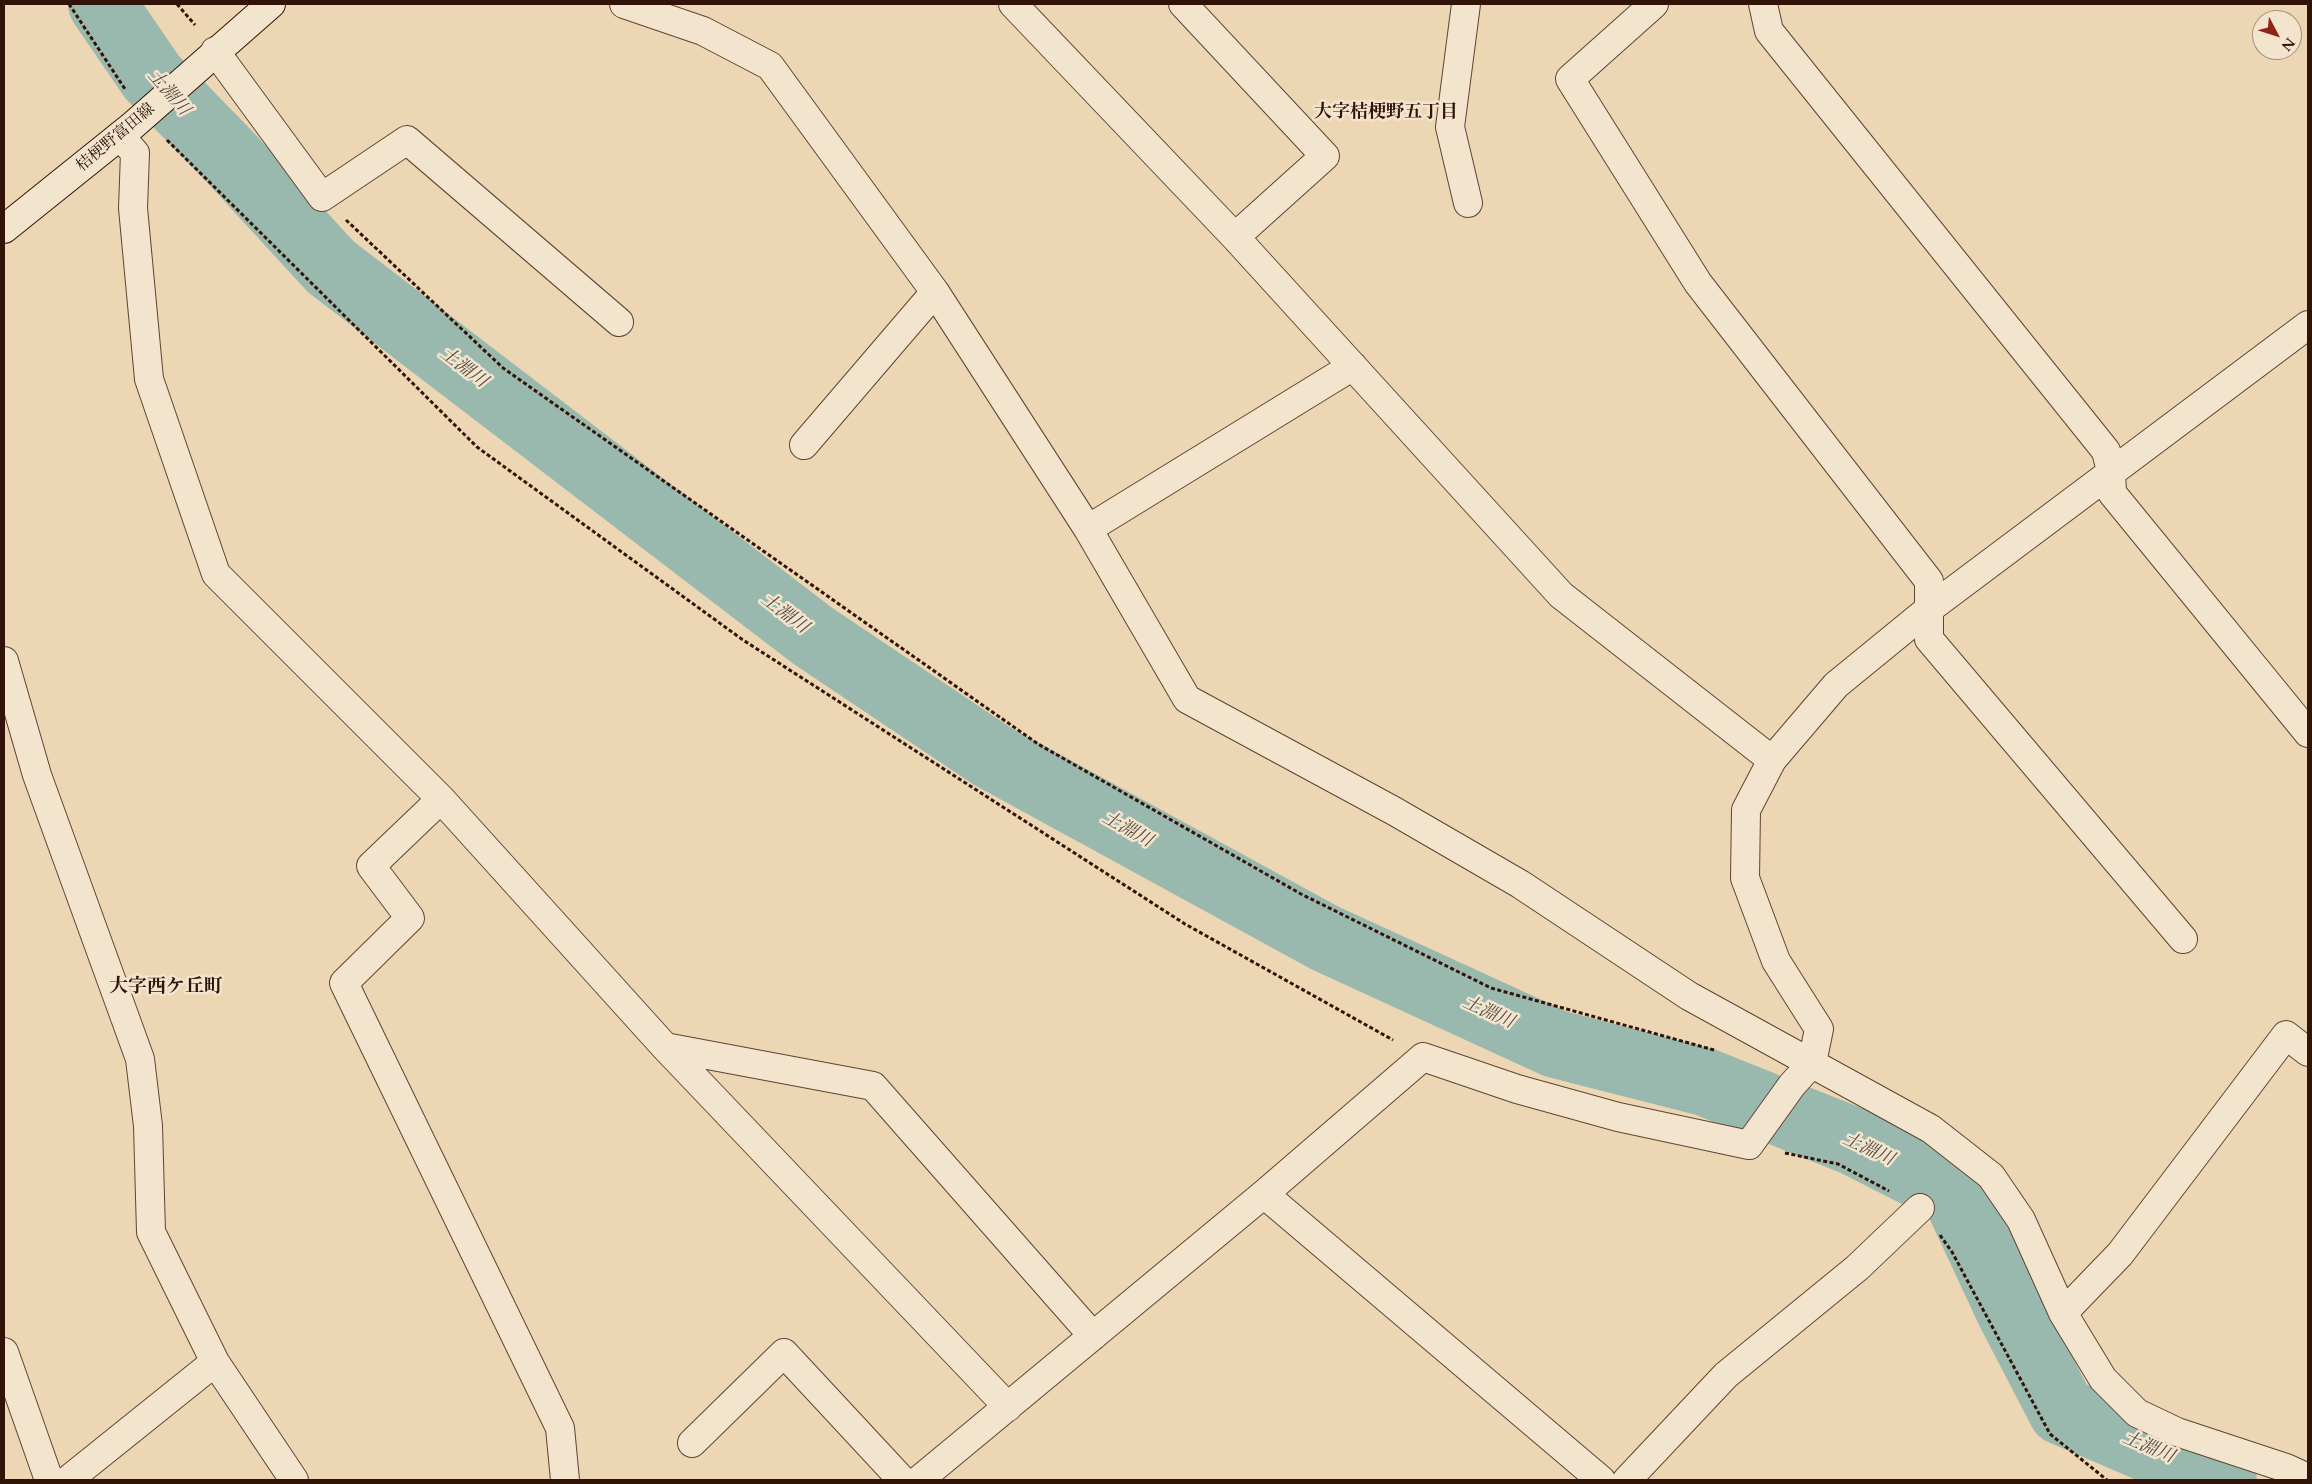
<!DOCTYPE html>
<meta charset="utf-8">
<style>
body{margin:0}
#map{position:relative;width:2312px;height:1484px;overflow:hidden;background:#ecd6b3;font-family:Cardo,serif}
canvas{display:block}
.frame{position:absolute;inset:0;border:5px solid #321308;pointer-events:none}
.north{position:absolute;left:2252px;top:10px;width:50px;height:50px;box-sizing:border-box;background:#f3e4ce;border:1px solid #a6907f;border-radius:50%;rotate:130deg;font-size:14px;font-weight:700;line-height:20px;text-align:center;color:#321308}
.north::after{content:'';display:block;margin:auto;width:18px;height:22px;background:#8f2418;clip-path:polygon(50% 0,100% 100%,50% 72%,0 100%)}
</style>
<div id="map">
<canvas width="2312" height="1484"></canvas>
<div class="frame"></div>
<div class="north">N</div>
</div>
<script>
const g = document.querySelector('canvas').getContext('2d');
g.lineJoin = 'round';
function strokePath(path, color, width, dash) { g.strokeStyle = color; g.lineWidth = width; g.lineCap = dash ? 'butt' : 'round'; g.setLineDash(dash || []); g.stroke(path); }
function write(font, color, halo, rows, align = 'center') {
  g.font = font + ' Cardo,"Noto Serif JP",serif'; g.lineWidth = 5; g.setLineDash([]); g.textBaseline = 'middle'; g.strokeStyle = halo; g.fillStyle = color; for (const [text, x, y, turn = 0] of rows) {
    g.save(); g.translate(x, y); g.rotate((+turn || 0) * Math.PI / 180); g.textAlign = isNaN(turn) ? turn : align; if (halo) g.strokeText(text, 0, 0); g.fillText(text, 0, 0); g.restore();
  }
}
const river = new Path2D(`
 M102,4L152,77L229,156L331,267L813,636L992,756L1325,938L1556,1044L1705,1082L1855,1142L1955,1193L2009,1309L2062,1411L2223,1480`);
const path = new Path2D(`
 M69,4L125,89
 M177,4L195,25
 M167,140L477,447L743,640L1185,924L1393,1040
 M346,220L503,368L1038,744L1301,894L1491,988L1714,1050
 M1785,1153L1838,1164L1889,1191
 M1940,1235L1952,1252L2050,1434L2107,1480`);
const street = new Path2D(`
 M624,4L703,31L770,66L935,292L1088,529L1187,699L1394,811L1520,884L1689,996L1931,1129L1991,1176L2021,1220L2063,1313L2103,1379L2137,1413L2177,1432L2286,1468L2308,1478
 M1013,4L1235,237L1561,595L1772,760
 M1183,4L1325,156L1235,237
 M1466,4L1450,127L1468,203
 M1654,4L1570,79L1698,283L1929,581V639L2183,939
 M1763,4L1769,31L2106,451L2111,471L2112,493L2308,733
 M215,51L322,197L407,140L619,322
 M120,136L135,153L133,208L149,379L216,574L441,799L665,1047L1008,1407
 M804,445L935,292
 M1088,529L1353,366
 M4,661L37,775L140,1059L148,1126L151,1232L215,1362L294,1480
 M441,799L371,866L410,918L344,983L560,1428L565,1480
 M665,1047L873,1086L1093,1336
 M1264,1194L1601,1480
 M2063,1313L2120,1254L2286,1035L2308,1052
 M4,1352L49,1480
 M692,1443L784,1353L902,1480
 M68,1480L215,1362
 M919,1480L1264,1194L1423,1057L1517,1089L1618,1117L1749,1145L1792,1085L1812,1063L1819,1029L1776,961L1745,878L1746,810L1772,760L1836,685L1929,609L2308,325
 M1627,1480L1726,1375L1857,1268L1920,1208`);
const secondary = new Path2D(`
 M4,229L131,127L271,4`);
const streetNames = [
 ["桔梗野富田線",116,138,-40]
];
const waterNames = [
 ["土淵川",168,93,49],
 ["土淵川",463,368,37],
 ["土淵川",784,614,37],
 ["土淵川",1127,830,29],
 ["土淵川",1488,1013,24],
 ["土淵川",1868,1150,25],
 ["土淵川",2148,1448,23]
];
const neighbourhoodNames = [
 ["大字桔梗野五丁目",1386,113]
];
const quarterNames = [
 ["大字西ケ丘町",166,988]
];
strokePath(river, '#99b9af', 68);
strokePath(street, '#604433', 30);
strokePath(secondary, '#321308', 30);
strokePath(path, '#321308', 3, [4, 2.5]);
strokePath(street, '#f3e4ce', 28);
strokePath(secondary, '#f3e4ce', 28);
write('16px', '#321308', '#f3e4ce', streetNames);
write('italic 18px', '#564d42', '#f3e4ce', waterNames);
write('bold 18px', '#321308', '#f3e4ce', neighbourhoodNames);
write('bold 19px', '#321308', '#f3e4ce', quarterNames);
</script>
